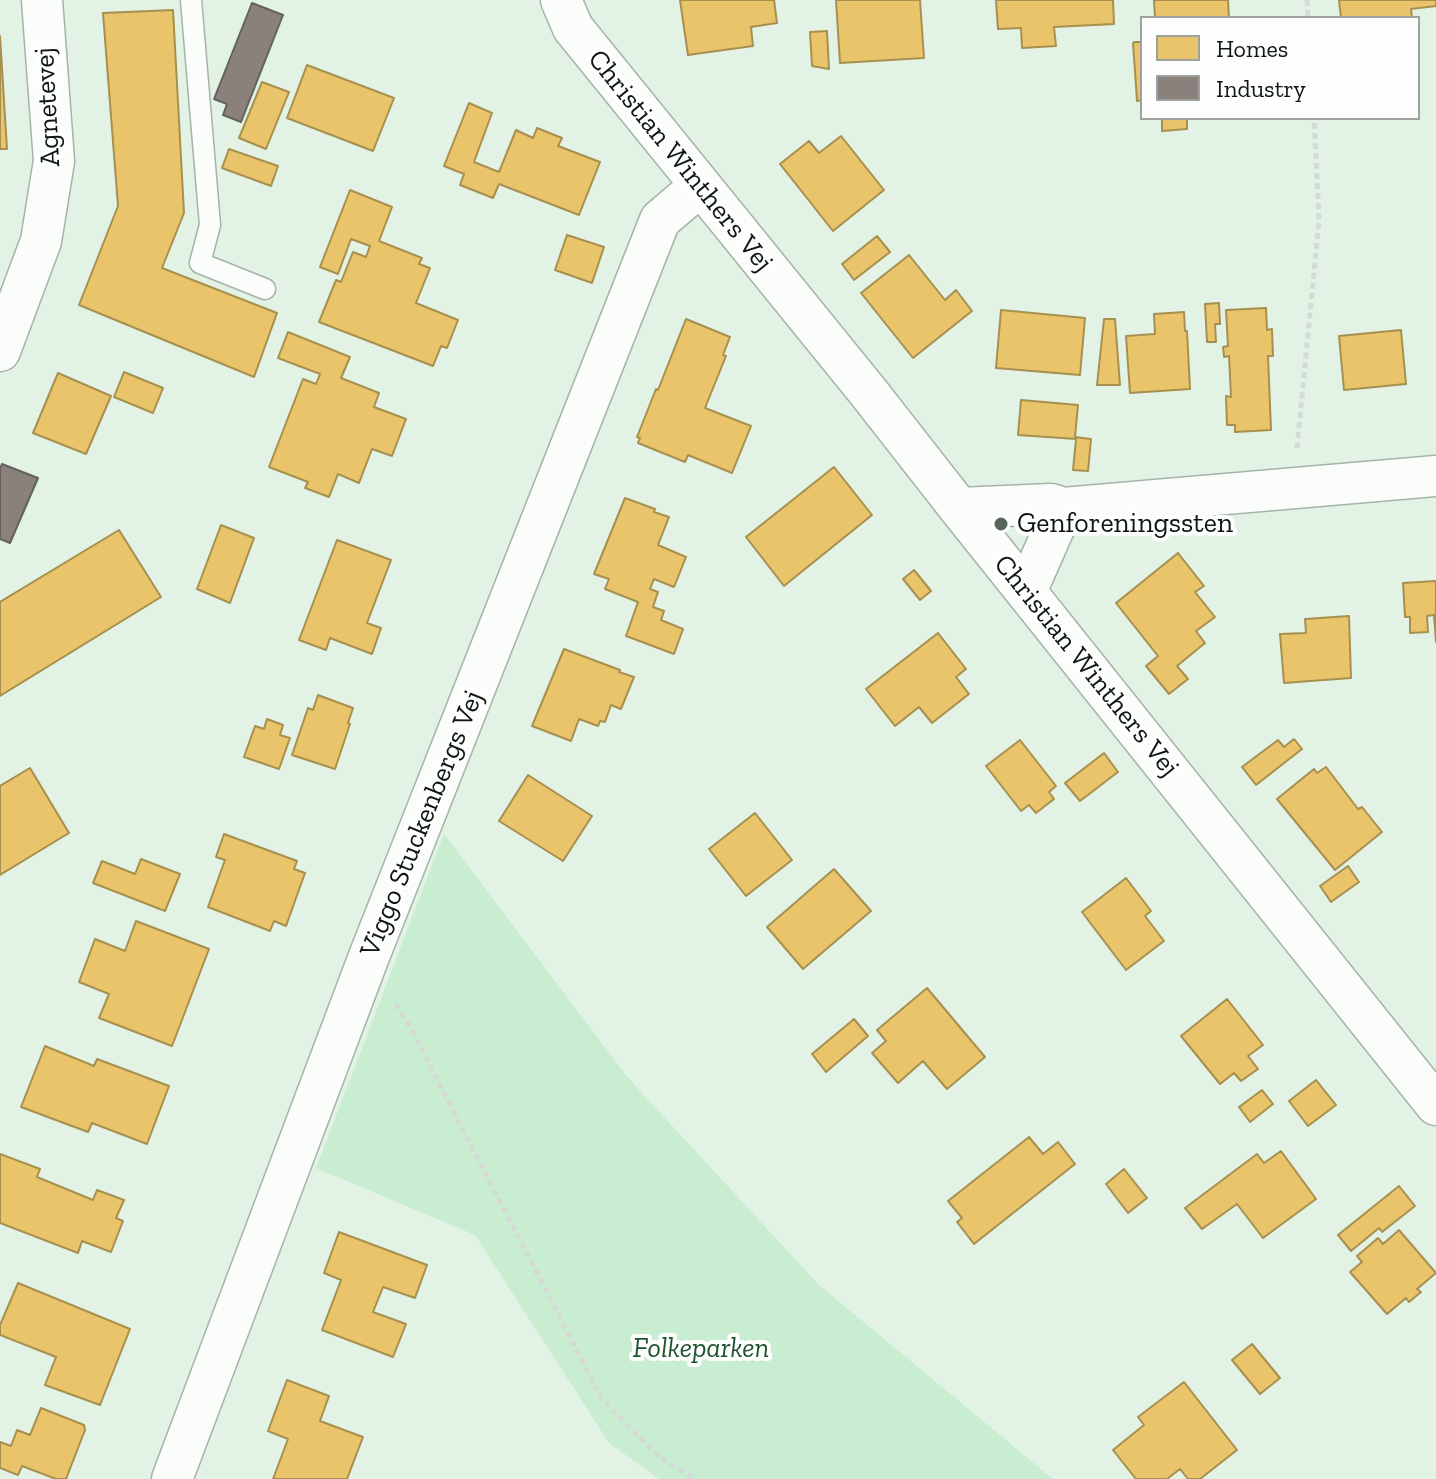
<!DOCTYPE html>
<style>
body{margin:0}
#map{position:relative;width:1436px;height:1479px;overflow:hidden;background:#e2f3e5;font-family:"Zilla Slab",serif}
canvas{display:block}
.legend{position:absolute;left:1140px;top:16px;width:280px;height:104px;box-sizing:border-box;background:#fefefe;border:2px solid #9ea29f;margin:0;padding:10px 14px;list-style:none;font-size:24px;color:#0d1810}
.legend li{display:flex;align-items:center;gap:16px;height:40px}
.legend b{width:40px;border:2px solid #9ea29f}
</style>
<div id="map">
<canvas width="1436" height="1479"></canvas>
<ul class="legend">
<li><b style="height:22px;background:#e9c46a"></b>Homes</li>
<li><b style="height:22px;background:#8a817c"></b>Industry</li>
</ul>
</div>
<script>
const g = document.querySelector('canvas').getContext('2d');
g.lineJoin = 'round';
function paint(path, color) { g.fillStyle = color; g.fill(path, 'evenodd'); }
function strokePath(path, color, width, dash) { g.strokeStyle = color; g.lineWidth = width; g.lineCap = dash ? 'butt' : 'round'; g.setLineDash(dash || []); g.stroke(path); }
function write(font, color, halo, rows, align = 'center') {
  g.font = font + ' "Zilla Slab",serif'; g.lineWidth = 8; g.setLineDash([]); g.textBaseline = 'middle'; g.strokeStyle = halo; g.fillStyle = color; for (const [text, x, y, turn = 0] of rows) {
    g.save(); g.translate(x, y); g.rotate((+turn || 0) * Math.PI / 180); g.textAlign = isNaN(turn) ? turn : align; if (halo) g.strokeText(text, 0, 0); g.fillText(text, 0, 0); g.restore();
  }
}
const green = new Path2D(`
 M444,834L629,1079L819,1285L1053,1479H659L609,1443L475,1235L316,1168Z`);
const homes = new Path2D(`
 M680,0H774L777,23L751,27L753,46L688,55Z
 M836,0H920L924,58L840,63Z
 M996,0H1113L1114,24L1054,27L1056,46L1022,48L1021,28L998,29Z
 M1154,0H1228L1229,18H1155Z
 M1339,0H1436V6L1411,9L1412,18H1341Z
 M173,10L184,213L162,268L277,313L254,377L79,305L118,206L103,13Z
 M827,31L829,69L812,66L810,32Z
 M0,36L7,149H0Z
 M1135,42H1142V100L1137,101L1133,43Z
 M307,65L394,98L373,151L287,118Z
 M262,82L289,92L266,149L239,138Z
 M469,103L492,113L474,162L499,172L516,130L533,138L537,128L562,138L558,146L600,162L579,215L499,184L493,198L460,185L464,174L444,166Z
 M1162,118H1187V129L1162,131Z
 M841,136L884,190L833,231L780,164L809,141L819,153Z
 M229,149L278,166L271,186L222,168Z
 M350,190L392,207L379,241L422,258L419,264L430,268L416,303L458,320L447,348L441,346L433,366L319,322L336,280L341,282L353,252L366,257L370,246L351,239L338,274L320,267Z
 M567,235L604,247L592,283L555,270Z
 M877,236L890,252L854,280L842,264Z
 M909,255L945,300L956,290L972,311L913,358L861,293Z
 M1219,303L1220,324H1215L1216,342H1207L1205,304Z
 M1266,308L1267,330L1272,329L1273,356H1268L1271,430L1235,432V425H1227L1226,396L1231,397L1229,356L1224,357L1223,347L1228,346L1226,310Z
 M1001,310L1085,318L1080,375L996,368Z
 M1184,312L1185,331H1187L1190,389L1130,393L1126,336L1155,334L1154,314Z
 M686,319L730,337L723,355L726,356L705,408L751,426L732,473L688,455L685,462L638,443L640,438L637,437L656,389L658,390Z
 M1104,319H1115L1120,385H1097Z
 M1401,330L1406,384L1344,390L1339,336Z
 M288,332L350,357L341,378L379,393L374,407L406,419L392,456L372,449L359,483L338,474L329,497L305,488L308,482L269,467L303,379L316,384L320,374L278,358Z
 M124,372L163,388L153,413L114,397Z
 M58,373L111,396L86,454L33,433Z
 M1021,400L1078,405L1075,437L1091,439L1088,471L1073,470L1076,439L1018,435Z
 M834,467L872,515L784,586L746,537Z
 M625,498L655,509L654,512L669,517L658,545L686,557L674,587L654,579L650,589L658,592L653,607L664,611L661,620L683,629L674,654L626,636L638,602L605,589L609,579L594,574Z
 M221,525L254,538L230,603L197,589Z
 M119,530L161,597L0,696V602Z
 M337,540L391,560L367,623L381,628L372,654L330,638L326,650L299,640Z
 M1178,553L1204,586L1195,592L1215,617L1196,631L1205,643L1177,666L1188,679L1169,694L1146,666L1158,656L1116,603Z
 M914,570L931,591L920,600L903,579Z
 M1436,581V642L1434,615L1427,616L1428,632L1410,633V617H1405L1403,583Z
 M1349,616L1351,678L1284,683L1280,634L1306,633L1305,619Z
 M938,633L966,669L956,677L969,694L932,723L919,707L895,726L866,689Z
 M564,649L620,670L619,672L634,677L621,709L611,705L605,722L600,721L598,726L579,719L571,741L532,726Z
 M318,695L353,708L348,723L350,724L335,769L292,755L308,708L313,710Z
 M267,719L283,725L280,735L290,738L279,769L244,757L255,726L264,729Z
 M1294,739L1302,749L1256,785L1242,767L1278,740L1284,747Z
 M1020,740L1056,786L1049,792L1054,799L1036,813L1029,805L1021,811L986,766Z
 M1104,753L1118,772L1080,801L1065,783Z
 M1326,767L1358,809L1362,807L1382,832L1335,870L1277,799L1314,769L1317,773Z
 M30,768L69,833L0,875V786Z
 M528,775L592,816L563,861L499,821Z
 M755,813L792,860L746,896L709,849Z
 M224,834L297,861L294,869L305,873L286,926L274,921L270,931L208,907L225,860L216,857Z
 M141,859L180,874L165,911L93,883L102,861L135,874Z
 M1348,866L1359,882L1331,902L1320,886Z
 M834,869L871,911L803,969L767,927Z
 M1126,878L1151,911L1145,916L1164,941L1126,970L1082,912Z
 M136,921L209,949L172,1046L99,1018L109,994L79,982L95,939L125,951Z
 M927,988L985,1057L947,1089L923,1061L898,1083L872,1053L886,1041L877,1030Z
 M1227,999L1263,1045L1248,1056L1258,1069L1241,1081L1234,1073L1220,1084L1181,1036Z
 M854,1019L868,1036L826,1072L812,1054Z
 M45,1046L94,1066L97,1059L169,1086L147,1144L92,1123L88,1132L21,1107Z
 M1316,1080L1336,1105L1308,1126L1289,1101Z
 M1262,1090L1273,1104L1250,1122L1239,1107Z
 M1029,1137L1043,1154L1058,1142L1075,1164L974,1244L957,1222L962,1218L948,1201Z
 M1281,1151L1316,1199L1263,1238L1237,1204L1202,1229L1185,1208L1257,1154L1264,1163Z
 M0,1154L40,1169L37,1177L93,1200L97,1190L124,1200L116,1218L123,1221L111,1252L82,1241L78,1253L0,1223Z
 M1124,1169L1147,1198L1128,1213L1106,1184Z
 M1399,1186L1415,1206L1382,1232L1379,1228L1351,1251L1338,1235Z
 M1399,1230L1436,1273L1417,1289L1421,1292L1409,1302L1406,1298L1387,1314L1350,1272L1362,1262L1357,1256L1378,1238L1383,1244Z
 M339,1232L427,1265L415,1298L383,1287L373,1312L406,1324L393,1357L322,1330L341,1280L324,1273Z
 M18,1283L130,1329L100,1405L45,1385L56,1357L0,1335V1325Z
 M1252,1344L1280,1378L1260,1394L1232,1360Z
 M287,1380L329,1396L320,1421L363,1437L347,1479H273L288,1439L268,1431Z
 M1184,1382L1237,1450L1200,1479H1188L1180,1469L1167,1479H1136L1113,1450L1144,1425L1138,1417Z
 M41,1408L84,1425L85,1430L66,1479H56L22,1466L18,1475L0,1468V1442L11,1446L17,1430L30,1435Z`);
const industry = new Path2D(`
 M252,3L283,15L241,122L223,115L227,104L214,99Z
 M2,464L38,478L10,543L0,539V469Z`);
const path = new Path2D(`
 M1307,0L1308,18
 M1297,448L1319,220L1314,118
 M396,1004L410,1027L602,1399L657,1455L694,1479`);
const service = new Path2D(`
 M191,0L210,225L200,263L265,289`);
const minor = new Path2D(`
 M561,0L573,28L869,393L959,508L1436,1105
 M0,351L41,241L54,161L42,0
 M959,508L1051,504L1063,508L1436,476
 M1026,592L1063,508
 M172,1479L368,959L660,220L700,186`);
const markers = [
 [1001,524,8,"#58655b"]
];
const streetNames = [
 ["Agnetevej",48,107,-93],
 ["Christian Winthers Vej",680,161,51],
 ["Christian Winthers Vej",1086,666,51],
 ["Viggo Stuckenbergs Vej",422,824,-68]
];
const poiNames = [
 ["Genforeningssten",1017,524]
];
const parkNames = [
 ["Folkeparken",701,1349]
];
paint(green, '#c9edd0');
paint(homes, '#e9c46a');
strokePath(homes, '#a7904f', 2);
paint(industry, '#8a817c');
strokePath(industry, '#64625c', 2);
strokePath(service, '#a6b3a8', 23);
strokePath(minor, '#a6b3a8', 43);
strokePath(path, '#d4dad6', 5, [6, 4]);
strokePath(service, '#fbfdfb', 20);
strokePath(minor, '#fbfdfb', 40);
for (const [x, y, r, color] of markers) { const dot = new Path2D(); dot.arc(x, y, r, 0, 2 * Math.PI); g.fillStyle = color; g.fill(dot); strokePath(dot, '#fefefe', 3); }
write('28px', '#0d1810', '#fefefe', streetNames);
write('28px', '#0d1810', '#fefefe', poiNames, 'left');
write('italic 28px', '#1f532e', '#fefefe', parkNames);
</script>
